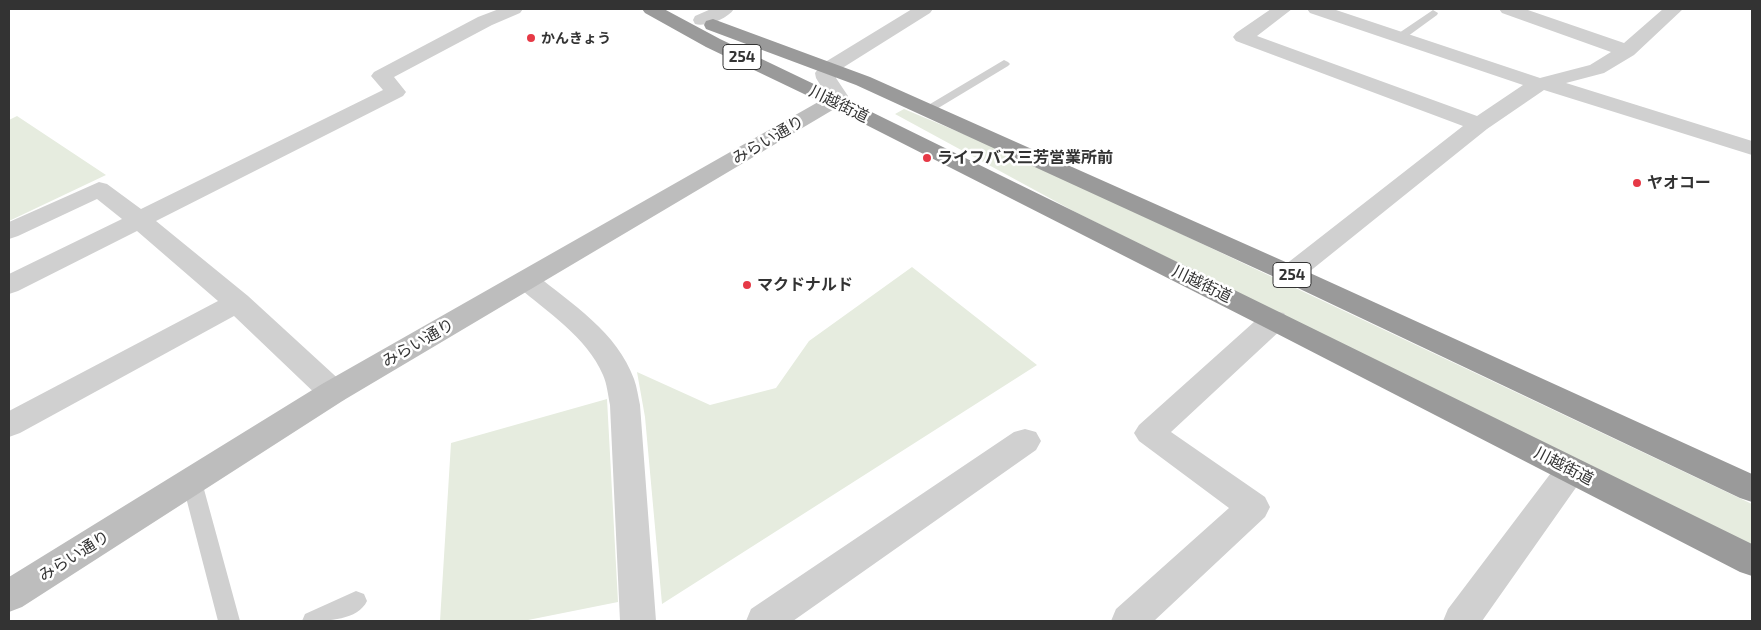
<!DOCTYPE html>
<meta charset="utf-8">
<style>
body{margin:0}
#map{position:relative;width:1761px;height:630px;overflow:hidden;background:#fff;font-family:"Exo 2",sans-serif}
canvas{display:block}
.frame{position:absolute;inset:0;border:10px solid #333;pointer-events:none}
</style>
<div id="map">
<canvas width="1761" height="630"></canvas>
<div class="frame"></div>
</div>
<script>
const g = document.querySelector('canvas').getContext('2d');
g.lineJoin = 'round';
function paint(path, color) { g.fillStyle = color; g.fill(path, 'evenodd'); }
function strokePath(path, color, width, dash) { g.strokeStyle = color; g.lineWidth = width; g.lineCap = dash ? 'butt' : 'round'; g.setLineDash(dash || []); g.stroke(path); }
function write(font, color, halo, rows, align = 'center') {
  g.font = font + ' "Exo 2","Noto Sans JP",sans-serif'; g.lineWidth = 5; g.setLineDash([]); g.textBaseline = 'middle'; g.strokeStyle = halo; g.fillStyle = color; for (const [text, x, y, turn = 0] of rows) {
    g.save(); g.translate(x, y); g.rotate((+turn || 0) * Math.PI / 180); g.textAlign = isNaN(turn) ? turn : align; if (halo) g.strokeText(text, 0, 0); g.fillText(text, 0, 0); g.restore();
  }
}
const green = new Path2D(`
 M904,109L992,146L1137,213L1752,504V546L1077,213L895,114Z
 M17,116L106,175L9,221V120Z
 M912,267L1037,365L662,604L645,417L637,372L710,405L776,388L809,341Z
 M607,399L618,602L523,621H440L451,443Z`);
const lane = new Path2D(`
 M1433,10L1438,13L1437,15L1404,39H1396L1394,37L1396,35Z
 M1004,60L1008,62L1010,64L1008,66L930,113L926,114L920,110Z
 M192,474L199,477L202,482L240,621H218L182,482L185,477Z
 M356,591L364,594L367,601C357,622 322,621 302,621L305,614Z`);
const street = new Path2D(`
 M499,9H523L520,13L492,25L394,77L406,92L403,96L156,221L248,296L344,384L348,392L344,400L333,403L322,400L234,316L20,433L9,437V411L218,301L137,231L18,291L9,294V274L122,219L97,199L18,236L9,239V222L99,182L107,184L141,209L383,90L371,76L374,72L478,17Z
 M711,9H734C727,19 707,27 695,24L693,20L695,16Z
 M912,9H933L930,13L836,72V78L848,96C842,105 838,108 827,105L823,101L827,96L816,78L815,73L822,64Z
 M1271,9H1292L1257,36L1477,116L1523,85L1310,13L1307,9H1333L1540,78L1590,65L1611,52L1502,13L1499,9H1525L1624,43L1663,9H1683L1634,55L1604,73L1566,83L1752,141V155L1544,90L1487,129L1299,280L1290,283L1281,280L1277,274L1281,268L1463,126L1236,41L1233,37L1236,33Z
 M526,271L535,274C572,304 617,332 634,379C637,387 638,396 640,405L656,621H620L610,405C608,395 607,384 603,375C587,337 547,312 517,286L513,280L517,274Z
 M1274,311L1284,313L1288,320L1284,327L1171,432L1265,497L1270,507L1265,517L1154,621H1111L1116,609L1229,508L1139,441L1134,433L1139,425L1264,313Z
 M1025,429L1036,432L1041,441L1036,450L793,621H746L751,609L1014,432Z
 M1571,457L1582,461L1587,470L1582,479L1482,621H1443L1448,609L1560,461Z`);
const secondary = new Path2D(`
 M834,95L841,97L845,101L841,105L344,400L22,607L9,612V577L322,384L827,97Z`);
const highway = new Path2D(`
 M642,9H664L720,39L841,97L1752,544V576L1740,572L1264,327L827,105L706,47L645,13Z
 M713,19L870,77L1299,268L1752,474V502L1740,498L1281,280L856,85L706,29L704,25L706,21Z`);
const markers = [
 [531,38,5,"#e63946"],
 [927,158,5,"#e63946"],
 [1637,183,5,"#e63946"],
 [747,285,5,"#e63946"]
];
const farPoinames = [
 ["かんきょう",541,38]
];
const shields = [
 [742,57,38],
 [1292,275,38]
];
const shieldNames = [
 ["254",742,57],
 ["254",1292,275]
];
const streetNames = [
 ["川越街道",839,104,26],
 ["みらい通り",768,140,-30],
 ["川越街道",1202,284,26],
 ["みらい通り",418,343,-30],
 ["川越街道",1564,466,27],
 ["みらい通り",74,556,-32]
];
const poiNames = [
 ["ライフバス三芳営業所前",937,158],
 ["ヤオコー",1647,183],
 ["マクドナルド",757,285]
];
paint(green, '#e6ecdf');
paint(lane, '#d0d0d0');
paint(street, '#d0d0d0');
paint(secondary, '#bdbdbd');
paint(highway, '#9a9a9a');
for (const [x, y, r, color] of markers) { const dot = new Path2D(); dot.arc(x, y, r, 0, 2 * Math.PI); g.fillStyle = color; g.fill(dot); strokePath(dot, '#fff', 2); }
write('bold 14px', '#333', '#fff', farPoinames, 'left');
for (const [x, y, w] of shields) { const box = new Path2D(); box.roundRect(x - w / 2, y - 12.5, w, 25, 4); g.fillStyle = '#fff'; g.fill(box); strokePath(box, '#333', 1); }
write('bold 15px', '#333', null, shieldNames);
write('16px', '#333', '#fff', streetNames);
write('bold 16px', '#333', '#fff', poiNames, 'left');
</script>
